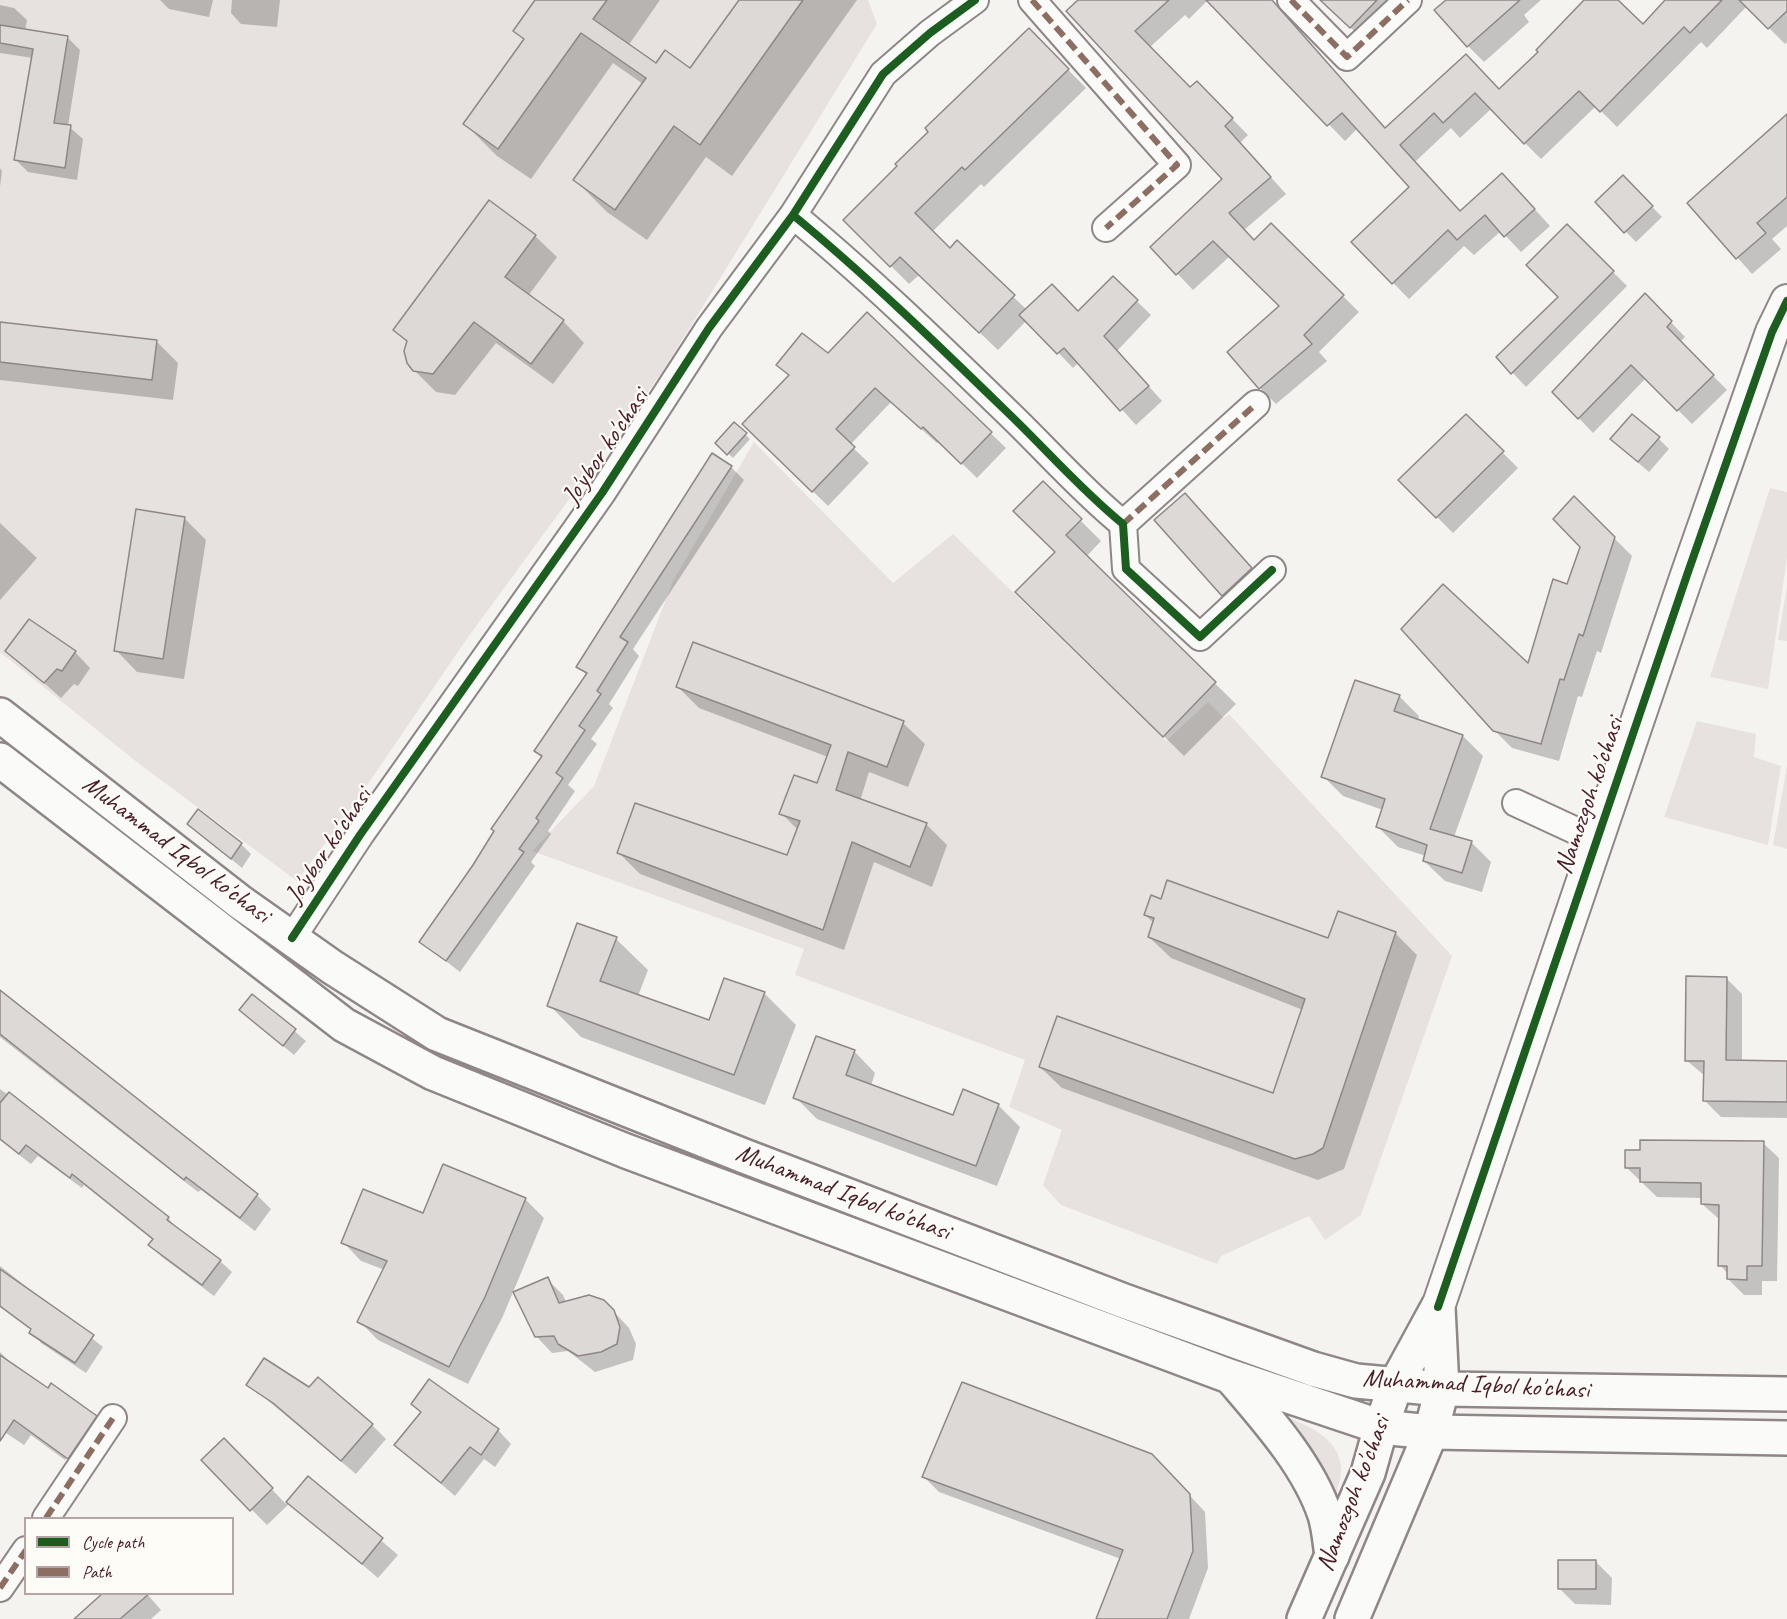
<!DOCTYPE html>
<style>
body{margin:0}
#map{position:relative;width:1787px;height:1619px;overflow:hidden;background:#f5f3f0;font-family:Caveat,sans-serif}
canvas{display:block}
.legend{position:absolute;left:24px;top:1517px;width:210px;height:78px;box-sizing:border-box;background:#fdfcf7;border:2px solid #b5a4a5;margin:0;padding:8px 10px;list-style:none;font-size:18px;color:#4a1f2b}
.legend li{display:flex;align-items:center;gap:12px;height:30px}
.legend b{width:30px;border:2px solid #b5a4a5}
</style>
<div id="map">
<canvas width="1787" height="1619"></canvas>
<ul class="legend">
<li><b style="height:8px;background:#1b5e20"></b>Cycle path</li>
<li><b style="height:8px;background:#8d6e63"></b>Path</li>
</ul>
</div>
<script>
const g = document.querySelector('canvas').getContext('2d');
g.lineJoin = 'round';
function paint(path, color) { g.fillStyle = color; g.fill(path, 'evenodd'); }
function strokePath(path, color, width, dash) { g.strokeStyle = color; g.lineWidth = width; g.lineCap = dash ? 'butt' : 'round'; g.setLineDash(dash || []); g.stroke(path); }
function write(font, color, halo, rows, align = 'center') {
  g.font = font + ' Caveat,sans-serif'; g.lineWidth = 4.5; g.setLineDash([]); g.textBaseline = 'middle'; g.strokeStyle = halo; g.fillStyle = color; for (const [text, x, y, turn = 0] of rows) {
    g.save(); g.translate(x, y); g.rotate((+turn || 0) * Math.PI / 180); g.textAlign = isNaN(turn) ? turn : align; if (halo) g.strokeText(text, 0, 0); g.fillText(text, 0, 0); g.restore();
  }
}
const built = new Path2D(`
 M0,0H868L877,24L663,371L466,640L357,800L297,881L138,763L0,652Z
 M754,442L893,583L953,534L1166,741L1208,702L1224,718L1229,714L1452,956L1361,1215L1325,1240L1309,1216L1221,1256L1217,1264L1061,1205L1043,1185L1062,1130L1009,1107L1025,1060L795,975L804,949L532,851L594,786L673,581Z`);
const green = new Path2D(`
 M1770,488L1787,492V558L1768,689L1710,677Z
 M1787,586V641L1778,640Z
 M1697,721L1756,734L1754,757L1781,766L1768,845L1664,817Z
 M1787,766V849L1773,845Z
 M1273,1411C1299,1423 1338,1433 1341,1467C1342,1478 1336,1492 1334,1503Z`);
const shadow = new Path2D(`
 M160,0H213L209,17L169,9Z
 M232,0H280L277,27L241,24L231,13Z
 M537,0H660L628,46L656,65L691,70L740,0H857L732,176L706,157L647,240L607,212L575,180L643,84L613,63L531,179L497,156L465,124L525,41L515,31Z
 M1081,0H1270L1386,129L1466,56L1500,91L1540,52L1586,0H1616L1643,26L1667,0H1784L1787,3V42L1785,44L1747,6L1707,48L1701,42L1617,127L1596,106L1541,159L1491,109L1460,138L1451,128L1415,162L1461,213L1518,191L1550,226L1521,252L1501,231L1474,255L1464,246L1409,299L1353,242L1411,187L1358,128L1345,141L1208,0L1189,19L1185,15L1149,48L1190,89L1197,83L1248,135L1240,143L1286,194L1244,230L1255,241L1271,225L1359,312L1319,352L1327,361L1276,404L1260,388L1281,306L1230,256L1193,290L1152,247L1224,179Z
 M1324,0H1406L1365,42Z
 M1448,0H1541L1524,15L1529,22L1484,62L1468,46Z
 M0,5L14,8L27,20L25,31L67,37L80,50L68,126L83,139L77,180L28,172L16,160L33,58L0,53Z
 M1029,30L1086,88L984,187L981,184L932,232L950,250L957,243L1027,310L1079,313L1113,278L1151,315L1117,351L1162,401L1136,425L1079,362L1073,368L1027,320L998,350L919,275L909,284L845,220Z
 M1787,116V226L1772,239L1781,249L1752,274L1689,203Z
 M0,168L2,171L0,187Z
 M1623,177L1662,217L1636,242L1597,202Z
 M489,202L535,236L557,257L528,296L563,321L584,343L553,384L496,343L455,395L436,392L414,370L408,343L395,330Z
 M1567,226L1627,286L1526,387L1498,357L1560,297Z
 M1645,295L1685,337L1680,342L1727,390L1692,424L1646,378L1593,433L1554,392Z
 M867,314L1006,448L977,478L939,441L937,443L891,402L850,445L869,463L828,506L759,439L790,377L778,365L828,356Z
 M0,324L156,341L178,363L173,400L0,380Z
 M1466,416L1518,468L1453,533L1400,480Z
 M734,424L750,439L733,458L717,443Z
 M1659,439L1669,449L1649,472L1622,449Z
 M712,455L731,467L744,480L633,649L639,656L609,704L613,708L591,739L597,744L568,785L575,791L548,831L551,834L531,862L535,866L460,972L421,942L543,758L536,751L587,675L578,667Z
 M1043,483L1101,541L1086,557L1236,704L1184,756L1017,592L1057,552Z
 M1574,498L1632,556L1601,653L1597,651L1582,697L1578,696L1559,761L1512,748L1494,730L1568,586L1582,546Z
 M1201,511L1267,585L1239,611L1156,520Z
 M184,518L206,540L184,679L137,672L116,650Z
 M0,523L37,558L0,600Z
 M7,650L75,652L90,668L78,686L74,684L61,698Z
 M678,687L903,723L925,744L908,787L869,772L860,801L926,824L947,845L932,887L874,862L844,950L640,874L618,852L788,857L798,830L781,813L818,785L828,757L699,708Z
 M1399,696L1419,716L1418,720L1463,736L1483,756L1454,837L1471,842L1491,862L1482,892L1445,881L1424,861L1426,856L1398,847L1377,826L1383,810L1343,796L1323,776Z
 M189,824L241,844L251,854L242,868Z
 M1339,913L1396,934L1417,955L1344,1169L1318,1180L1062,1088L1040,1067L1274,1095L1303,1010L1171,958L1149,937L1154,923L1145,915L1329,940Z
 M616,939L648,970L638,996L710,1022L764,993L796,1025L765,1105L581,1037L549,1005Z
 M1726,978L1742,994V1062L1787,1063V1118L1721,1117L1705,1101V1076L1686,1060Z
 M0,992L257,1195L271,1209L255,1231L201,1190L198,1192L0,1037Z
 M253,996L306,1041L294,1055L252,1020Z
 M854,1051L875,1073L871,1086L953,1117L998,1105L1020,1127L997,1186L817,1119L795,1097Z
 M0,1089L87,1153L168,1218L179,1231L220,1261L232,1272L214,1296L162,1257L150,1245L154,1241L84,1185L82,1188L38,1156L31,1164L0,1140Z
 M1763,1143L1779,1158L1777,1281H1762V1295H1744L1728,1279V1274L1720,1265V1220L1702,1204V1198L1657,1197L1627,1168Z
 M525,1199L544,1218L503,1316L468,1384L378,1340L359,1321L385,1270L361,1261L343,1242L424,1215Z
 M0,1266L103,1347L86,1373L41,1343L32,1331L0,1307Z
 M547,1279L563,1295L566,1302L604,1301L629,1328L636,1344L633,1360L595,1372L568,1351L552,1353L536,1336Z
 M0,1352L15,1367L48,1390L52,1385L96,1417L65,1460L31,1435L24,1445L0,1429Z
 M248,1384L372,1425L386,1439L356,1474Z
 M413,1404L498,1430L511,1444L495,1467L484,1459L455,1496L396,1445L422,1413Z
 M97,1418L112,1433L84,1474L68,1462Z
 M224,1440L286,1504L308,1478L398,1555L378,1578L290,1503L267,1525L203,1460Z
 M1168,1472L1205,1512L1208,1568L1189,1619H1097L1121,1559L939,1492L923,1476Z
 M1596,1562L1612,1578L1611,1605L1575,1604L1559,1588Z
 M147,1594L161,1610L151,1619H76Z`);
const building = new Path2D(`
 M535,0H607L593,19L656,63L665,50L690,68L739,0H803L700,145L674,126L615,210L573,180L646,78L581,33L498,149L463,124L524,39L513,31Z
 M1078,0H1169L1135,31L1190,87L1197,81L1233,118L1225,126L1271,177L1229,213L1254,240L1271,223L1344,295L1304,335L1312,344L1259,389L1227,352L1279,306L1213,241L1176,275L1150,247L1222,179L1066,11Z
 M1206,0H1272L1385,128L1466,54L1499,89L1538,52L1536,50L1584,0H1618L1643,24L1665,0H1722L1690,33L1684,27L1600,112L1579,91L1524,144L1475,93L1443,123L1434,113L1400,145L1460,211L1502,173L1535,209L1504,237L1485,215L1457,240L1448,230L1392,284L1351,242L1409,187L1342,113L1327,126Z
 M1320,0H1377L1350,28Z
 M1446,0H1520L1467,47L1434,10Z
 M1739,0H1787V11L1768,29Z
 M0,25L68,36L54,123L71,125L65,168L14,160L33,49L0,43Z
 M1029,28L1069,69L965,170L962,167L915,213L950,248L957,240L1015,295L979,333L900,257L890,267L843,220L897,166L895,164L928,132L925,128Z
 M1787,114V197L1757,223L1766,233L1736,259L1687,203Z
 M1623,175L1653,206L1624,233L1595,202Z
 M489,200L536,235L505,277L564,320L531,364L474,322L433,374L413,371L407,363L404,351L407,341L393,330Z
 M1567,224L1614,271L1511,374L1496,357L1558,297L1526,265Z
 M1113,276L1138,300L1104,336L1149,386L1120,411L1064,348L1057,354L1019,315L1052,284L1078,311Z
 M1645,293L1672,321L1667,327L1714,375L1677,411L1631,365L1578,419L1552,392Z
 M867,312L992,432L961,464L923,427L921,429L875,388L836,429L855,447L812,492L742,424L789,375L776,365L802,333L828,353Z
 M0,322L157,340L152,380L0,362Z
 M1466,414L1504,451L1436,518L1398,480Z
 M1632,414L1660,437L1638,462L1610,439Z
 M734,422L747,433L727,455L715,443Z
 M712,453L732,466L620,637L628,642L597,691L601,694L579,726L585,730L556,773L563,778L536,818L539,821L519,849L524,852L446,961L419,942L473,865L494,831L491,829L542,756L534,751L587,673L576,667Z
 M1043,481L1082,519L1066,535L1216,682L1163,737L1015,592L1055,552L1013,511Z
 M1185,493L1252,568L1222,596L1154,520Z
 M1574,496L1615,537L1583,636L1579,634L1564,680L1560,679L1541,744L1493,731L1401,629L1443,584L1528,663L1553,579L1567,584L1580,547L1553,519Z
 M136,509L185,517L163,659L114,651Z
 M29,619L76,651L62,671L57,669L44,683L5,651Z
 M693,642L904,721L887,767L848,752L836,790L927,823L910,867L852,842L823,930L617,853L635,803L787,855L800,821L779,814L794,775L817,783L831,745L676,687Z
 M1355,680L1400,695L1394,711L1463,735L1430,829L1472,841L1462,873L1423,861L1427,845L1376,827L1385,799L1321,777Z
 M198,809L242,843L231,859L187,824Z
 M1167,880L1328,938L1338,911L1396,932L1323,1148L1313,1154L1295,1159L1039,1067L1057,1016L1273,1093L1305,999L1148,937L1154,918L1144,915L1151,895L1161,899Z
 M577,923L617,937L600,981L709,1020L724,978L765,992L734,1075L547,1006Z
 M1686,976L1727,977L1726,1060L1787,1061V1102L1703,1101L1704,1061H1685Z
 M0,990L258,1194L240,1218L186,1177L184,1180L0,1034Z
 M252,994L296,1029L283,1046L239,1010Z
 M816,1036L855,1050L846,1075L953,1115L963,1089L999,1104L976,1166L793,1098Z
 M9,1092L169,1217L167,1220L221,1260L202,1285L148,1245L153,1239L72,1174L70,1178L26,1145L19,1154L0,1139V1103Z
 M1640,1140L1764,1141L1762,1266H1747V1280L1727,1279V1266H1718L1719,1205L1701,1204V1183L1640,1182V1168H1625V1150H1640Z
 M443,1164L526,1198L485,1297L449,1367L357,1322L387,1261L341,1243L363,1189L423,1213Z
 M0,1269L94,1335L75,1363L29,1333L31,1329L0,1306Z
 M548,1277L559,1303L589,1295L604,1300L614,1310L620,1327L617,1344L601,1352L578,1356L558,1344L554,1336L535,1337L513,1292Z
 M0,1355L48,1388L51,1383L97,1416L68,1459L14,1420L0,1441Z
 M264,1358L309,1387L318,1377L373,1424L341,1461L273,1403L246,1385Z
 M429,1379L499,1429L481,1455L470,1447L441,1483L394,1445L421,1412L411,1404Z
 M962,1382L1152,1454L1190,1494L1193,1551L1167,1619H1096L1123,1550L922,1477Z
 M224,1438L273,1488L250,1511L201,1460Z
 M308,1476L383,1538L362,1564L286,1502Z
 M1558,1560H1596V1589H1558Z
 M103,1593H150L120,1619H74Z`);
const minor = new Path2D(`
 M1032,0L1177,165L1106,228
 M1291,0L1347,57L1408,0
 M793,215C867,276 936,343 1005,410C1045,448 1081,490 1123,524L1126,569L1200,637L1272,570
 M1123,524L1256,404
 M1516,803L1598,841
 M292,938L360,835L602,493L709,328L793,215L883,74L930,33L975,0
 M46,1518L113,1418
 M0,1588L26,1550`);
const tertiary = new Path2D(`
 M1438,1307L1687,575L1772,332L1787,301`);
const secondary = new Path2D(`
 M1304,1619L1368,1473L1381,1427L1396,1384L1438,1307
 M1352,1619L1431,1432L1442,1389L1438,1307`);
const primary = new Path2D(`
 M0,715L240,902L332,967L437,1034L744,1156L1124,1301L1313,1369L1356,1381L1442,1389L1787,1394
 M0,760L344,1025L433,1073L626,1151L1229,1376L1381,1427L1431,1432L1787,1438
 M1231,1377C1265,1417 1308,1464 1325,1515C1329,1528 1330,1543 1332,1556`);
const quiet = new Path2D(`
 M1032,0L1177,165L1106,228
 M1291,0L1347,57L1408,0
 M1123,524L1256,404
 M46,1518L113,1418
 M0,1588L26,1550`);
const cycleway = new Path2D(`
 M793,215C867,276 936,343 1005,410C1045,448 1081,490 1123,524L1126,569L1200,637L1272,570
 M292,938L360,835L602,493L709,328L793,215L883,74L930,33L975,0
 M1438,1307L1687,575L1772,332L1787,301`);
const streetNames = [
 ["Jo'ybor ko'chasi",606,447,-56],
 ["Namozgoh ko'chasi",1590,796,-71],
 ["Jo'ybor ko'chasi",329,846,-56],
 ["Muhammad Iqbol ko'chasi",176,850,37],
 ["Muhammad Iqbol ko'chasi",843,1193,21],
 ["Muhammad Iqbol ko'chasi",1476,1385,3],
 ["Namozgoh ko'chasi",1354,1494,-69]
];
paint(built, '#e7e2df');
paint(green, '#e7e2e0');
paint(shadow, '#0003');
paint(building, '#dcd9d7');
strokePath(building, '#8f8687', 1.5);
strokePath(minor, '#8f8687', 30);
strokePath(tertiary, '#8f8687', 36);
strokePath(secondary, '#8f8687', 38);
strokePath(primary, '#8f8687', 38);
strokePath(minor, '#fafaf8', 26);
strokePath(tertiary, '#fafaf8', 32);
strokePath(secondary, '#fafaf8', 33);
strokePath(primary, '#fafaf8', 33);
strokePath(quiet, '#8d6e63', 6, [12, 6]);
strokePath(cycleway, '#1b5e20', 8);
write('26px', '#4a1f2b', '#fdfcf7', streetNames);
</script>
